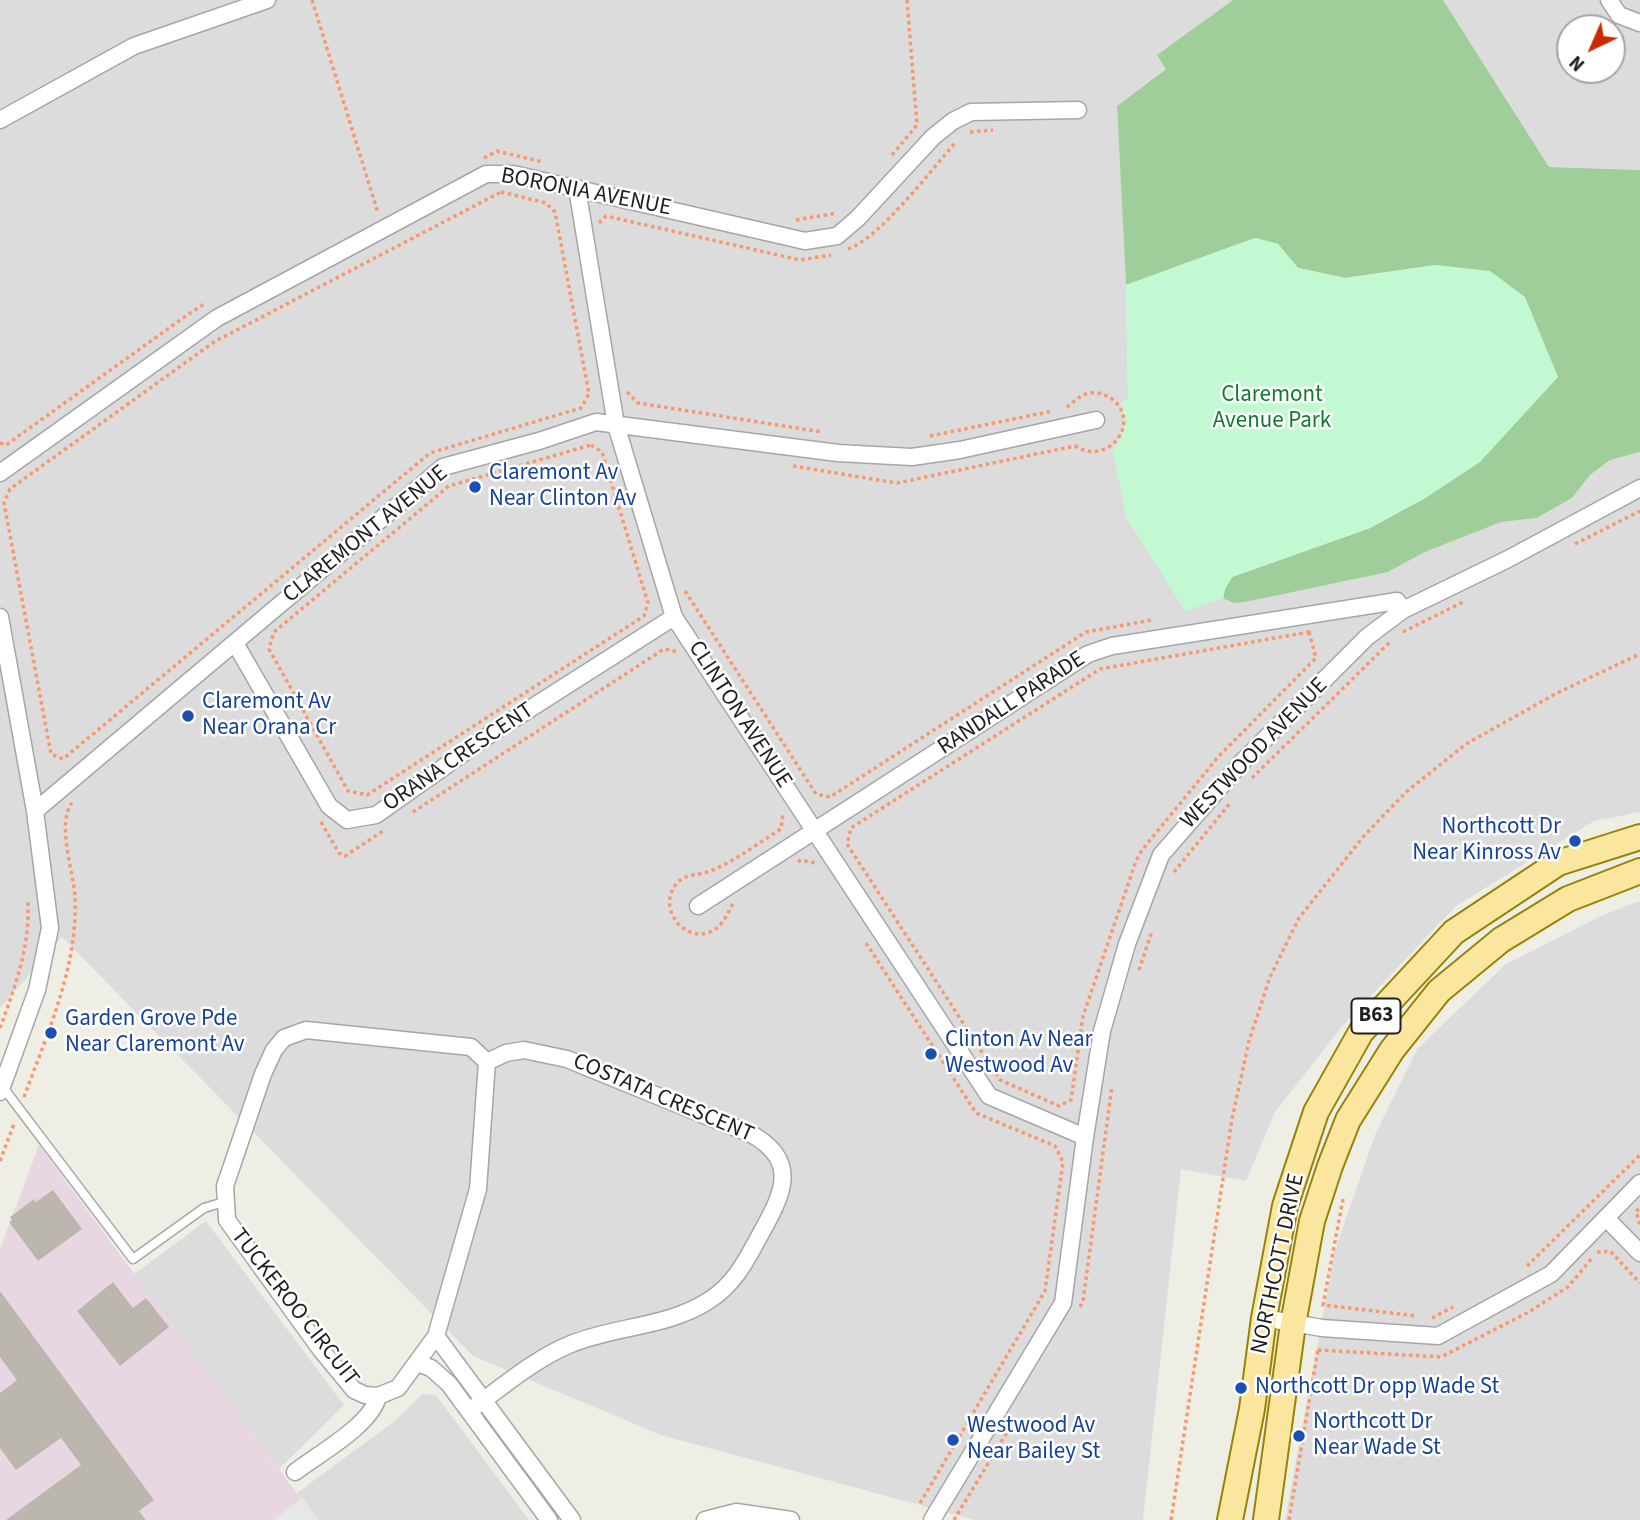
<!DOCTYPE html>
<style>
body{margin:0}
#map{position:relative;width:1640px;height:1520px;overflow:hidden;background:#efeee5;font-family:"Source Sans 3",sans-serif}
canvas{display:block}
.north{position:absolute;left:1556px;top:14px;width:70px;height:70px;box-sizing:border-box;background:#fff;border:2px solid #a5a5a5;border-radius:50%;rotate:224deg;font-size:19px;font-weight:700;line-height:28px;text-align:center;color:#1f1f1f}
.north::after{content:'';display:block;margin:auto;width:24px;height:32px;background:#cb2b03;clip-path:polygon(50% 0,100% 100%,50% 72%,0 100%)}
</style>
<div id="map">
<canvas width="1640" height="1520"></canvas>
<div class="north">N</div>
</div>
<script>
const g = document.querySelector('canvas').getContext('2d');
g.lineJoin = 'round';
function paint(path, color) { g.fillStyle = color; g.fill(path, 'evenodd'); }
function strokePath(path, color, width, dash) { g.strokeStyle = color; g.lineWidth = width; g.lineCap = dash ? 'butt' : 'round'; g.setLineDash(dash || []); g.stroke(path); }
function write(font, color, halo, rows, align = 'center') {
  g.font = font + ' "Source Sans 3",sans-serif'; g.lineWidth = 5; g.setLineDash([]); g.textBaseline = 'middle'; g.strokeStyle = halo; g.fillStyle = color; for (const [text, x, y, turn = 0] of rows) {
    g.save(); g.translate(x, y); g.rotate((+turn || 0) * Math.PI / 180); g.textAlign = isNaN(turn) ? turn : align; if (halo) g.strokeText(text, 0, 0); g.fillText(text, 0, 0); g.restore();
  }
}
const residential = new Path2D(`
 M0,0H1233L1157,55L1166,68L1117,106L1126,285L1128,398L1121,404L1125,417V429L1113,450L1185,610L1223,598L1233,603L1388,572L1425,552L1501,522L1537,518L1572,498L1590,475L1610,460L1640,452V812L1594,821L1456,906L1344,1024L1275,1112L1246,1181L1181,1169L1143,1520H975L661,1435L473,1356L62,937L0,1008Z
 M1443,0H1640V170L1549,167ZM1570,28H1612V70H1570Z
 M1640,901V1520H1285L1335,1250L1375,1135L1417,1049L1506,964L1603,915Z
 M206,1221L344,1405L279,1469L134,1274Z
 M422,1394L436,1395L529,1520H316L297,1493L396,1420Z`);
const industrial = new Path2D(`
 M39,1145L301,1499L274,1520H0V1249Z`);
const forest = new Path2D(`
 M1233,0H1443L1549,167L1640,170V452L1610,460L1590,475L1572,498L1537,518L1501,522L1425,552L1388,572L1245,602L1233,603L1223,598L1225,589L1232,577L1370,528L1427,497L1436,265L1345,278L1298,268L1278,244L1255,238L1126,285L1117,106L1166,69L1157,55Z`);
const park = new Path2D(`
 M1255,238L1278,244L1298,268L1345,278L1436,265L1490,271L1525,297L1558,377L1480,462L1427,497L1370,528L1232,577L1225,589L1223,598L1185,611L1126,517L1113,450C1125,434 1127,423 1121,404L1128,398L1126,285Z`);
const parking = new Path2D(`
 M303,1498L318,1520H273Z`);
const building = new Path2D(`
 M53,1190L82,1229L38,1261L9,1222L12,1220L10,1217L34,1199L36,1202Z
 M113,1282L133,1308L146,1298L169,1327L120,1366L77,1311Z
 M0,1291L154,1500L139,1511L146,1520H6L81,1465L61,1438L16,1470L0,1448V1393L17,1380L0,1357Z`);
const path = new Path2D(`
 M312,0L378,213
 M970,132L993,130
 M892,155L917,125L907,0
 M484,158L497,151L543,162
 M501,192L546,203L555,212L589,394L581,408L430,453L63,759L51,754L4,503L10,489L214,342Z
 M796,220L837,213
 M599,223L606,216L800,260L831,255
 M848,249C880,238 931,170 956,142
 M627,392L638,403L822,432
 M930,436L1053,411
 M0,443L6,445L190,313L204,304
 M591,445L602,452L648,603L644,616L367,795L348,791L269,649L274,632L449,486Z
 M793,466L897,483L1075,446C1109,467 1142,422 1112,399C1106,395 1099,392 1091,393C1079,394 1073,404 1064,409
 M1575,544L1640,511
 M685,591L816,794L830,797L1086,632L1152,620
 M1309,632L1316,658L1219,756L1142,850L1136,861L1083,1016L1071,1100L1059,1106L1000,1080L847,844L851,828L1100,669Z
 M1403,632L1465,601
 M1252,778L1389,643
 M413,812L664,649L679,652
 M321,822L339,853L345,856L383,831
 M798,862L801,860L815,863L816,866
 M1174,872L1231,802
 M733,904C727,913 724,924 714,930C687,946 656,910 676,884C685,873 698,876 710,871C736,861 758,843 781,829L783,814
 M866,943L976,1113L1055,1146L1063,1162L1045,1291L919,1505
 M1139,970L1152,931
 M0,1028C15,987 30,947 28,902
 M24,1097C47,1034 78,967 75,898C74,872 56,824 72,803
 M0,1161L14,1124
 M1343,1199L1323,1305L1417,1316
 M1639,1209L1636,1211L1640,1226
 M1597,1252L1610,1251L1640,1283
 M1527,1266L1640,1155
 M1080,1307L1083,1301L1112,1086
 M1432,1318L1453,1307
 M1318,1350L1441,1357L1527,1313L1568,1287L1592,1258
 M954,1520L1007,1432
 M1171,1520L1232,1119L1249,1041L1270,977L1299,918L1363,837L1406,792L1466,744L1557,693L1640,654
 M1289,1520L1318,1349`);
const lane = new Path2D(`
 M2,1086L133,1259L204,1208L224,1202`);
const street = new Path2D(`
 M1609,0L1619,15L1640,23
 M0,120L134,46L267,0
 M577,188L616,425L674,617L989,1096L1085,1137
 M0,473L217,318L486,174H513L805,241L837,236L858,218L933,137L953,121L971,112L1078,110
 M0,617L35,811L50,928L37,990L0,1092
 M235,643L329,806L347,820L376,815L492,733L674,617
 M35,811L443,467L539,441L596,422L838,453L912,457L960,450L1096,420
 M698,906L1088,654L1112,646L1397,601L1403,610
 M306,1030L471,1047L487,1062L478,1189L436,1336L398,1388L378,1396L365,1395L354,1390L321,1350L227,1220L225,1186L263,1074L274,1050L284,1038Z
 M1606,1218L1640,1253
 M1264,1318L1322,1328L1438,1336L1551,1274L1640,1183
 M436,1336L572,1520
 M417,1363L431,1368L449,1384L549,1520
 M469,1411C501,1388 534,1359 571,1344C615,1326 668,1327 708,1301C734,1285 746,1261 760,1235C781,1197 801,1163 753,1135L567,1059L524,1050L506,1053L487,1062
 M295,1472C318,1454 372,1425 378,1396
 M705,1520L736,1512L791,1520
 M932,1520L1063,1303L1085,1137L1102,1031L1127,944L1161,855L1242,762L1367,637L1403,610L1508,559L1640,488`);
const primary = new Path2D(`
 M1230,1520L1252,1409L1264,1318L1285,1206L1316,1112L1361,1032L1454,932L1558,863L1640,837
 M1266,1520L1293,1324L1312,1221L1330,1166L1348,1120L1392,1050L1439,991L1501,940L1568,899L1640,871`);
const markers = [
 [475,487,7,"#1a4fb4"],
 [188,716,7,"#1a4fb4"],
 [1575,841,7,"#1a4fb4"],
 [51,1033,7,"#1a4fb4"],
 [931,1054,7,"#1a4fb4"],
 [1241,1388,7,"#1a4fb4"],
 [1299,1436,7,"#1a4fb4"],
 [953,1440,7,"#1a4fb4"]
];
const shields = [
 [1376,1016,49]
];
const shieldNames = [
 ["B63",1376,1016]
];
const streetNames = [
 ["BORONIA AVENUE",586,193,11],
 ["CLAREMONT AVENUE",366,535,-39],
 ["RANDALL PARADE",1012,704,-33],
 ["CLINTON AVENUE",739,715,57],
 ["WESTWOOD AVENUE",1255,754,-46],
 ["ORANA CRESCENT",459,758,-34],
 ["COSTATA CRESCENT",663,1099,23],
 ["NORTHCOTT DRIVE",1279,1264,-78],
 ["TUCKEROO CIRCUIT",294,1308,52]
];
const parkNames = [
 ["Claremont",1272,396],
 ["Avenue Park",1272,422]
];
const transitNames = [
 ["Claremont Av",489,474],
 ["Near Clinton Av",489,500],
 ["Claremont Av",202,703],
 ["Near Orana Cr",202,729],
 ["Northcott Dr",1561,828,"right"],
 ["Near Kinross Av",1561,854,"right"],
 ["Garden Grove Pde",65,1020],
 ["Near Claremont Av",65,1046],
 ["Clinton Av Near",945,1041],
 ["Westwood Av",945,1067],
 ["Northcott Dr opp Wade St",1255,1388],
 ["Northcott Dr",1313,1423],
 ["Near Wade St",1313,1449],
 ["Westwood Av",967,1427],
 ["Near Bailey St",967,1453]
];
paint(residential, '#dddcdc');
paint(industrial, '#e8d7e2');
paint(forest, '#9fce9a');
paint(park, '#c3f9d2');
paint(parking, '#e7e7e7');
paint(building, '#bcb7ae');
strokePath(lane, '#a6a6a6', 11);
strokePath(street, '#a6a6a6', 19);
strokePath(primary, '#978402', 28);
strokePath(path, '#f8986e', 3.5, [3.5, 3.5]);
strokePath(lane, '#fff', 8);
strokePath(street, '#fff', 16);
strokePath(primary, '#fbe69f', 24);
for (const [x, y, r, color] of markers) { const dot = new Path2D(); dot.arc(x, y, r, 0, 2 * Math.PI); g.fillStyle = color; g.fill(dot); strokePath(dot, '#fff', 2.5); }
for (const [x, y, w] of shields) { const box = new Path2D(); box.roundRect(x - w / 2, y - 17.5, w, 35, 5); g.fillStyle = '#fff'; g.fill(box); strokePath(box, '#1f1f1f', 2); }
write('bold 21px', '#1f1f1f', null, shieldNames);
write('23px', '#1f1f1f', '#fff', streetNames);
write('23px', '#0d7d2d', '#fff', parkNames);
write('23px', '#164399', '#fff', transitNames, 'left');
</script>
